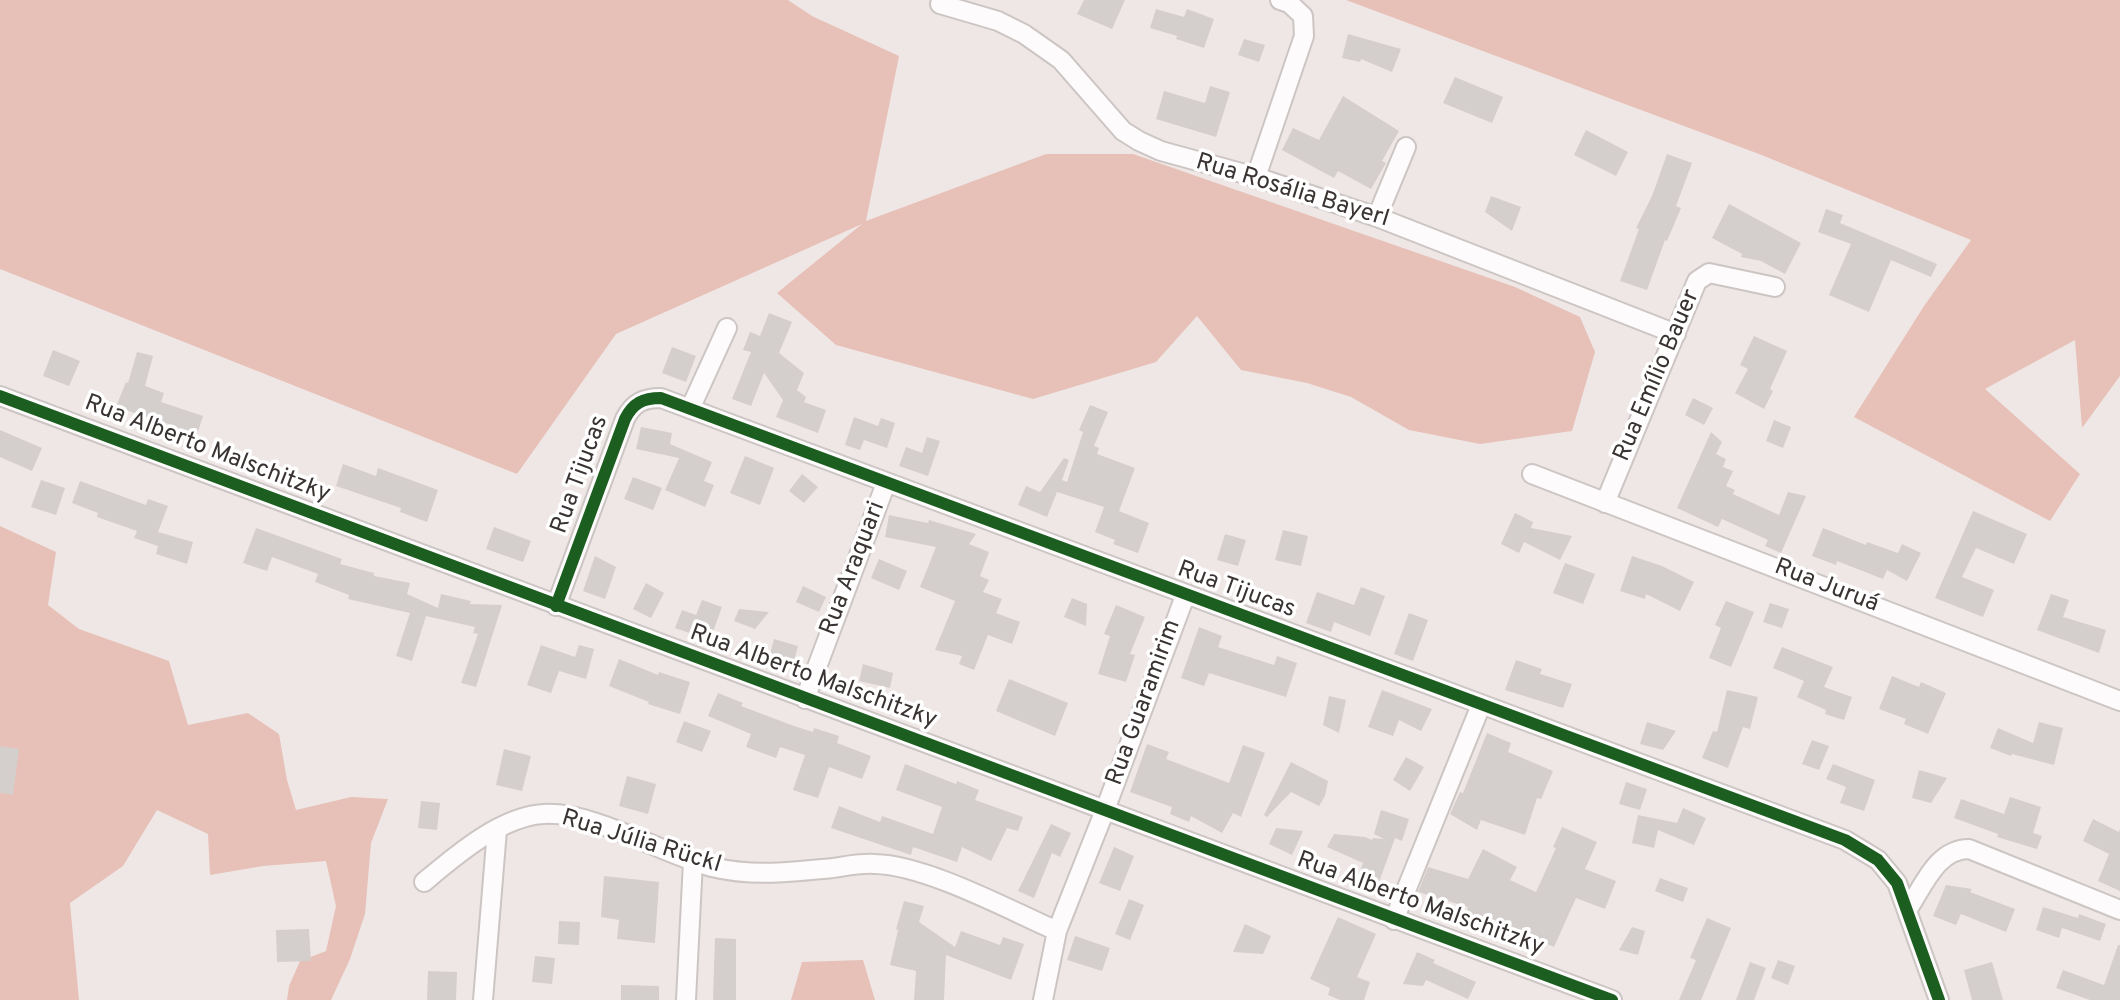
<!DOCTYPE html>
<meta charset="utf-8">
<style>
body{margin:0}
canvas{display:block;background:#efe7e5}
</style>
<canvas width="2120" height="1000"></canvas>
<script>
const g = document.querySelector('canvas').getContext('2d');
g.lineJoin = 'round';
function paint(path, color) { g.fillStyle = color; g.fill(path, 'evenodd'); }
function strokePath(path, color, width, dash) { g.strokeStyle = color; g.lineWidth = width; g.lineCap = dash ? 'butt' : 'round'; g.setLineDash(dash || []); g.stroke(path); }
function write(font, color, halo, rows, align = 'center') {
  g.font = font + ' Overpass,sans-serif'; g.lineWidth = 7; g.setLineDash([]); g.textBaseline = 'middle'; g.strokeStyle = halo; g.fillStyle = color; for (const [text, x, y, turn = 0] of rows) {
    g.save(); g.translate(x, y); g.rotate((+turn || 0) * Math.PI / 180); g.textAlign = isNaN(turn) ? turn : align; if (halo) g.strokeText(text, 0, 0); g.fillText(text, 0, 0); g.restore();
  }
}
const forest = new Path2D(`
 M0,0H788L812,16L899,56L866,221L1046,154H1133L1515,287L1580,317L1595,352L1572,431L1480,444L1409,430L1351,397L1307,383L1241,370L1197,316L1156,362L1033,399L836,345L777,293L862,224L616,334L517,474L0,269Z
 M1346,0H2120V376L2082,428L2075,340L1985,389L2080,474L2050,521L1854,417L1924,306L1971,240L1759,154Z
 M0,526L56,552L48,605L79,629L169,661L188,725L248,713L279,734L287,780L296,810L351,797L388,799L371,843L365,914L350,959L331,1000H287L289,986L300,961L326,951L336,906L326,861L263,866L210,875L208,834L157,810L123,866L70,903L79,1000H0Z
 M863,960L875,1000H791L802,962Z`);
const building = new Path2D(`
 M1084,0H1125L1112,29L1077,14Z
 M1156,9L1184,17L1187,9L1214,19L1204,48L1176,39L1177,36L1150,28Z
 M1348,34L1401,49L1392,72L1361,59L1360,62L1342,58Z
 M1244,39L1265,45L1259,62L1238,55Z
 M1455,77L1503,97L1492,123L1443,103Z
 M1210,86L1230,92L1216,137L1156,119L1164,91L1205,103Z
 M1343,96L1399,131L1382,161L1386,163L1371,189L1338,171L1334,178L1282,150L1293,128L1319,140Z
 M1586,130L1628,152L1616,176L1574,155Z
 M1667,154L1692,163L1676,206L1681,208L1667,241L1665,240L1647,290L1620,281L1639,229L1636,228L1652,196Z
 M1491,196L1521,207L1512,231L1485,212Z
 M1729,204L1801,243L1785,274L1761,261L1741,257L1742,254L1712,238Z
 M1826,209L1843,215L1840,223L1937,264L1931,277L1891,260L1869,312L1829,295L1851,244L1818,232Z
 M769,313L792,322L779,353L804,373L797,390L806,397L804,402L826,410L818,433L776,417L783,400L764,373L751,406L732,399L751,352L743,350L750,332L760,336Z
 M1754,336L1787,351L1770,389L1773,391L1764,409L1735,393L1748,369L1740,365Z
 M672,347L696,356L686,382L662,373Z
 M53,350L80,361L69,386L43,376Z
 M137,352L153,356L145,386L164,393L161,402L203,416L196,438L173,431L175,426L116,407L126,382L128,383Z
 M1693,398L1713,408L1704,425L1685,415Z
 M1090,405L1108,412L1094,446L1099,448L1097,454L1135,468L1119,511L1149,523L1138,553L1113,544L1115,540L1095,532L1104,507L1057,492L1047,517L1018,505L1026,486L1040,492L1064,458L1069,460L1062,480L1067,482L1083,432L1079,430Z
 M854,417L878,426L881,418L895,423L887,448L864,440L860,450L845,445Z
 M1774,420L1791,427L1783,448L1766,441Z
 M641,427L672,433L670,444L712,462L704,481L714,485L705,507L665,490L679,458L636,449Z
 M0,430L42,448L32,471L0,457Z
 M1711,432L1722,442L1716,454L1726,459L1723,467L1733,471L1726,486L1735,490L1733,494L1779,515L1788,492L1806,496L1781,553L1765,546L1768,540L1722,519L1718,527L1677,508Z
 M927,437L940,441L928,476L899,466L906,447L922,453Z
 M745,456L774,468L760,505L730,493Z
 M343,464L376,476L378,468L438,490L427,522L400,512L401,508L336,486Z
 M802,474L818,487L804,503L789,491Z
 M633,477L662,488L653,510L624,499Z
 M41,480L65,488L56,515L31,507Z
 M80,481L146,505L148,499L168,506L158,532L193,542L187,564L156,554L158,546L134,538L137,531L97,517L98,513L72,503Z
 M1973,511L2027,534L2014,564L1976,548L1962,577L1994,590L1983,617L1935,598Z
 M1515,513L1533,522L1531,528L1572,536L1560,560L1524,542L1519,553L1501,544Z
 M889,515L928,523L929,520L976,534L969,544L989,552L980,576L989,580L983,592L1002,599L996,613L1020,622L1012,644L988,635L974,670L959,664L962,656L935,650L955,601L920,587L936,547L885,537Z
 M494,527L531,541L523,562L486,549Z
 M256,528L342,559L340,564L374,573V576L410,583L407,594L438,608L441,594L471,601L470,604L502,605L476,687L461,683L478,634L473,633L475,627L426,616L412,661L396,656L410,613L348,599L349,595L315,582L318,574L272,557L267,571L243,563Z
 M1823,528L1866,545L1867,542L1898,553L1902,544L1921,553L1907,581L1887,570L1883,579L1837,561L1836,565L1812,556Z
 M1283,530L1308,536L1301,566L1275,560Z
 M1225,534L1246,540L1238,566L1217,560Z
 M595,556L616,567L605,599L583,591Z
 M1632,556L1662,566L1694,582L1680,611L1646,594L1645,599L1620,591Z
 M879,559L907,571L899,590L871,578Z
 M1565,563L1595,574L1583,604L1553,593Z
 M646,583L664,593L651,618L633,609Z
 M803,586L826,597L819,612L796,602Z
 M1361,587L1385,596L1370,636L1334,622L1331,632L1306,623L1317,592L1354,605Z
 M2051,594L2069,600L2063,617L2106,630L2099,653L2037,630Z
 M1072,598L1087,604L1086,626L1064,617Z
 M702,600L722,607L710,640L675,628L682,610L696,615Z
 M1726,601L1754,612L1731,667L1709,658L1721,628L1715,625Z
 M1770,603L1789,609L1782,628L1763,622Z
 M1116,605L1145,617L1130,654L1135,655L1126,682L1098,674L1110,636L1104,634Z
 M739,609L769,612L755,629L734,621Z
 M1409,613L1428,620L1413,661L1394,654Z
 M1199,627L1222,636L1218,647L1274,665L1277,656L1297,663L1286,697L1209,673L1204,686L1181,678Z
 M774,639L798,646L793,665L769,658Z
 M541,645L575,657L579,645L594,649L586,679L559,671L551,693L527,685Z
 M1782,647L1833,667L1824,687L1852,697L1844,720L1825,714L1826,710L1797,697L1804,681L1773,668Z
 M619,659L658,675L659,672L690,682L680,714L648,704L649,702L609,686Z
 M1516,660L1542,669L1540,674L1572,684L1563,708L1505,690Z
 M863,664L893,673L890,688L859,681Z
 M1892,676L1919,687L1921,682L1946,693L1928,734L1904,724L1906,719L1879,709Z
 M1009,679L1068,703L1055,736L996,711Z
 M1382,690L1432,709L1421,731L1399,720L1393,736L1368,727Z
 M1727,690L1758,697L1750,729L1743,727L1728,768L1702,758L1713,731L1717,732Z
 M718,693L743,703L741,706L794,726L813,732L814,728L839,736L837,743L871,756L862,779L829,767L818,798L793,790L805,755L780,747L776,758L746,747L751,734L708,716Z
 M1329,696L1346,700L1339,733L1323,725Z
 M684,721L711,731L702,752L676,742Z
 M1647,722L1676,731L1663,750L1640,744Z
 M2039,722L2063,728L2054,765L2012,754L2011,756L1990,748L1998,728L2033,743Z
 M1487,733L1511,743L1508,752L1553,771L1541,799L1537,798L1525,835L1481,820L1477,830L1450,814L1460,792L1463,793Z
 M1812,740L1829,746L1819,770L1802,764Z
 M1147,744L1169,752L1166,759L1229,783L1243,745L1265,753L1241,817L1233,813L1222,833L1191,816L1189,822L1170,814L1172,807L1130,792Z
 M0,746L19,749L13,795L0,793Z
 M504,749L531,756L522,791L496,785Z
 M1406,757L1424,767L1410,791L1393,780Z
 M1291,762L1328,781L1325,796L1319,806L1291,792L1267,817L1264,815Z
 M905,764L956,784L957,781L979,790L975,800L1023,817L1018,831L1007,828L991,861L962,847L957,862L913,847L911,855L831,828L839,806L880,822L882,816L933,834L942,807L896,790Z
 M1833,764L1875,780L1864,811L1840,803L1846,787L1826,779Z
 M1919,770L1947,778L1931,803L1912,798Z
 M627,776L656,784L648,814L619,806Z
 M1626,782L1647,789L1640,810L1619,804Z
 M2010,797L2041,807L2033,833L2042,836L2037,849L1997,837L1998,834L1954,818L1961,799L2004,814Z
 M421,801L440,803L437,830L418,828Z
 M1683,808L1706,818L1694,845L1658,830L1654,848L1632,843L1638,815L1677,823Z
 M1381,810L1409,819L1402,841L1395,838L1379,882L1359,875L1363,863L1327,847L1334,834L1365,837L1372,840L1373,838L1384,839L1374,834Z
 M2093,819L2119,832L2120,829V891L2098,881L2109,854L2083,841Z
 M1051,824L1071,833L1060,857L1052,853L1034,898L1018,891Z
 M1562,827L1597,842L1585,869L1616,881L1605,909L1576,898L1554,947L1490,918L1486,927L1464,918L1468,907L1418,892L1428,867L1468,879L1483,849L1517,867L1510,880L1536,892L1556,848L1553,847Z
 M1276,828L1303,831L1292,855L1269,844Z
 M1114,847L1134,856L1120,891L1099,883Z
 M604,876L659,882L655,943L617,939L619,920L601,917Z
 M1660,878L1688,888L1683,902L1655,891Z
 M1946,885L1972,889L1970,892L2015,909L2006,932L1961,914L1956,925L1933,916Z
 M1129,899L1144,905L1130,940L1115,934Z
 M904,901L924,906L919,922L955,947L961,931L1000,945L1003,937L1024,944L1011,980L946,955L944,1000H914L916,971L890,965L898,930L896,929Z
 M2043,907L2078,918L2079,914L2106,924L2100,941L2062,928L2059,938L2036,930Z
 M1338,917L1376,934L1357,977L1370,982L1364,1000H1340L1328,995L1330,988L1310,979Z
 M1707,918L1731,928L1701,1000H1679L1696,960L1690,958Z
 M559,921L580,922L579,945L558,944Z
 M1245,924L1271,936L1263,954L1233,952Z
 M1632,927L1645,931L1638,955L1619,950Z
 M309,929L311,961L277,962L276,930Z
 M1075,936L1110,948L1102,971L1067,960Z
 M715,938L736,939V1000H713Z
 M2118,945H2120V1000H2090L2056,988L2063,970L2104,985Z
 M1417,952L1435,960L1433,963L1476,982L1468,999L1426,980L1423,986L1403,984Z
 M535,956L555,958L552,984L532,982Z
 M1778,960L1795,966L1788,985L1771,978Z
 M1750,962L1766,968L1754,1000H1736Z
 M1992,962L2003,1000H1972L1964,970Z
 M428,971L457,972L456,1000H427Z
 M621,985L659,986V1000H621Z`);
const minor = new Path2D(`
 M940,4L998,21L1024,34L1061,60L1123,131L1139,141L1161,151L1256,177L1377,217L1676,334
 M1256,177L1304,36L1303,16L1289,3L1280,0
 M1377,217L1406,147
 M0,396L1612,1000
 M690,409L727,328
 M1532,474L2120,701
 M1605,503L1697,281L1709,273L1775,287
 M556,606L625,419C633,403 643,398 661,398L1845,840L1878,860L1897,883L1939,1000
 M805,699L886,483
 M424,882C455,856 501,816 544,814C593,811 662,854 712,867C753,877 791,872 833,868C846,866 861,863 875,864C926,865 1009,910 1057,931
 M1908,909C1924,885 1937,849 1969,849L2120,910
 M1394,920L1481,705
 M483,1000L497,830
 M686,1000L693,861
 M1043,1000L1057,931L1105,810L1185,596`);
const cycleway = new Path2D(`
 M0,396L1612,1000
 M556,606L625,419C633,403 643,398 661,398L1845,840L1878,860L1897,883L1939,1000`);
const streetNames = [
 ["Rua Rosália Bayerl",1292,192,17],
 ["Rua Emílio Bauer",1658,376,-67],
 ["Rua Alberto Malschitzky",207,450,21],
 ["Rua Tijucas",581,475,-70],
 ["Rua Araquari",854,569,-69],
 ["Rua Juruá",1826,587,21],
 ["Rua Tijucas",1236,591,20],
 ["Rua Alberto Malschitzky",813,678,20],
 ["Rua Guaramirim",1145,703,-70],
 ["Rua Júlia Rückl",641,843,17],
 ["Rua Alberto Malschitzky",1420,905,20]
];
paint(forest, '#e7c1b8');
paint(building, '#d4cecc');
strokePath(minor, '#ccc5c4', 22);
strokePath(minor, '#fdfbfb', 18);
strokePath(cycleway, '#1b5e20', 12);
write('24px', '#393332', '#fff', streetNames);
</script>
